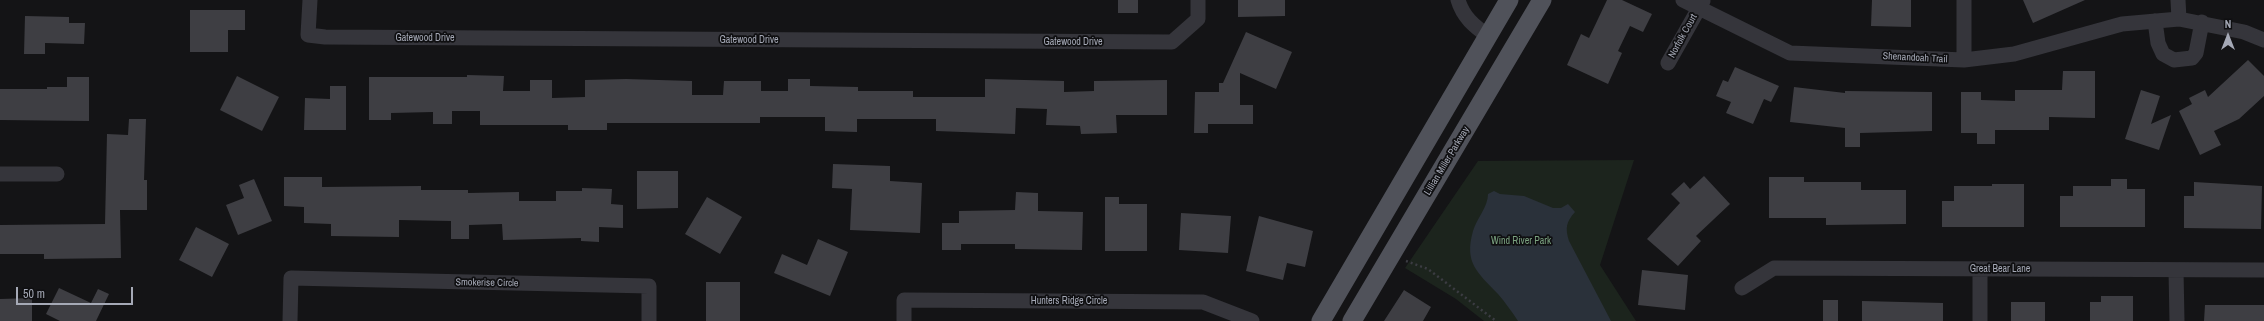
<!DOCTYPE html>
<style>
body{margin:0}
#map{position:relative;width:2264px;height:321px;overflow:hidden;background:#141416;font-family:"Archivo Narrow",sans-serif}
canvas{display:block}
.north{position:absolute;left:2208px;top:16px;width:40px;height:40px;-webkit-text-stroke:3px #0f0f11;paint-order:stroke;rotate:0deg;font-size:11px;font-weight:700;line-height:16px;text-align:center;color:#a5a9b6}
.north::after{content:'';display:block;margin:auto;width:14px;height:18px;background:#a5a9b6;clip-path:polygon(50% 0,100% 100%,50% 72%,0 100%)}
.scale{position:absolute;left:16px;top:287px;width:117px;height:18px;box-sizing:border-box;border:2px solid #a5a9b6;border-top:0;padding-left:5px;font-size:12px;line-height:14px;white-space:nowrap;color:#a5a9b6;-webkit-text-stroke:3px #0f0f11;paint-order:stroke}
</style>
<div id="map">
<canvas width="2264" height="321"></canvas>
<div class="north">N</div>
<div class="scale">50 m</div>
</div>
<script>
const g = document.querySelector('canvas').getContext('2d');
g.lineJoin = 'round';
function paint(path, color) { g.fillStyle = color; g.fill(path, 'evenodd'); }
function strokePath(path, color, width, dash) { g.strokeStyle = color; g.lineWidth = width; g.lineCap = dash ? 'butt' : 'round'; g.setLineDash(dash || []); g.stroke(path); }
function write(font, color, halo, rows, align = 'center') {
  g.font = font + ' "Archivo Narrow",sans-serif'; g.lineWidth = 3.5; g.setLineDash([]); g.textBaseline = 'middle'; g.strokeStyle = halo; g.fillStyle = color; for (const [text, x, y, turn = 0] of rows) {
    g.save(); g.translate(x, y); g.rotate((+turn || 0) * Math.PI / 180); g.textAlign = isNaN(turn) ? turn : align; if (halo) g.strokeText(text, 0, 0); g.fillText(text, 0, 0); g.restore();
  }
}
const green = new Path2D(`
 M1634,160L1600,265L1636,321H1484L1456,299L1405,268L1478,161Z`);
const water = new Path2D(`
 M1494,191L1500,194L1524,196L1553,208H1561L1568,204L1575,212C1566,222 1565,228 1569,241L1611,321H1518C1512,312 1505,302 1498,294C1477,272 1464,263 1473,231C1477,218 1488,207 1488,194Z`);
const building = new Path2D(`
 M1118,0H1138V13H1118Z
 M1238,0H1285V16L1238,17Z
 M1607,0H1622L1652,14L1643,32L1630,26L1618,51L1622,53L1608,84L1567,65L1581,34L1589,38Z
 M1872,0H1911V27L1871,26Z
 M2023,0H2085L2033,23Z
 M190,10H245V30H228V52H190Z
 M25,16L69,17V23H85L84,44L45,43V54H24Z
 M1246,32L1292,52L1276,89L1240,73V105H1253V124H1208V133H1194L1195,92H1219V83H1223Z
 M2248,60L2264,76V96L2239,119L2214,131L2221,145L2200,155L2179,111L2192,104L2189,98L2205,90L2208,97Z
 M1735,67L1779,86L1771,102L1764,99L1753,124L1726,113L1731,102L1716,96L1723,80L1728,82Z
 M2063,71H2095V118L2049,117V130H1995V144H1977V133H1961V92H1981V100L2015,101V90H2062Z
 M467,75L504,76L503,91H530V80H552V98L585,97V80L626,79L692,81V95H723L724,81H761V91H788V79H810V86L858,87V91H913V97H985V79L1064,81V92L1094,91V81L1167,80V115H1116L1117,133L1081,134L1080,126L1046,125L1047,109L1016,108L1015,134L936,131V119H857V132L825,131V117H760V123H607V130H568V125H480V111H452V124H433V112L391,113V120H369V77H467Z
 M237,76L279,97L262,131L220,110Z
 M67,77H89V121L0,120V89H47V87H67Z
 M330,86H346V130H304L305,98L330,99Z
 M1794,87L1845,93V91L1932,92V131L1860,133V147H1845V128L1790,122Z
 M2141,90L2160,96L2151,124L2171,115L2159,150L2125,139Z
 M129,119H146L144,180H147V210H120L121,258L44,259V254H0V225L105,224L107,134L128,135Z
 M833,164L890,166V181L922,183L920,233L850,230L852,189L832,188Z
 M637,171H678V208L637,209Z
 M1704,176L1730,204L1696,236L1701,241L1678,266L1647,239L1680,203L1671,194L1684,182L1690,189Z
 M284,177H322V187L421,186V190H468V193L519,192V201H556V191H582V188L612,189L611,204L623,205V228L599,227V242L581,241V238L503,240L502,224L469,225V239H451V221L399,220V237L331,236V224L304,223V207L284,206Z
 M1769,177H1804V182H1861V190H1906V224L1826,225V218H1769Z
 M254,179L272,221L238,235L226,205L244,198L239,185Z
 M2111,179H2127V189H2145V227H2060V196H2073V186H2111Z
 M2194,182L2262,186L2261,229L2184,228V196H2194Z
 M1992,184H2024V227H1942V201H1954V186H1992Z
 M1016,192L1038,193V211L1083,212L1082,250L1015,249V244H961V250H942V223H959V211L1015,210Z
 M707,197L742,217L720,254L685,234Z
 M1105,197H1119V204H1147V251H1105Z
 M1181,213L1231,216L1228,253L1179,250Z
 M1259,216L1313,231L1305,267L1287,263L1283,280L1246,271Z
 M196,227L229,244L212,277L179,260Z
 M818,239L848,252L830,296L774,273L782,254L807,265Z
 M1642,270L1688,275L1685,310L1638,305Z
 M706,282H740V321H706Z
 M59,288L91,303L98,289L109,294L96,321H60L46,314Z
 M1404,290L1431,307L1423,321H1384Z
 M2101,296H2133V321H2090V302H2101Z
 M32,298V321H0V299Z
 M1823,300H1838V321H1823Z
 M1862,301L1943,303V321H1862Z
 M2011,302H2045V321H2011Z
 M2205,305H2264V321H2204Z`);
const path = new Path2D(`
 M1406,261L1428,269L1496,321`);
const minor = new Path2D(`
 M310,0L308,35L325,37L1172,42L1198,19V0
 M1458,0C1463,17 1474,26 1488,36
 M1683,0L1790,53L1964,60L2014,54L2122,24L2179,19L2244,32L2264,40
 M1964,0V60
 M2178,0L2179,19
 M2155,21L2158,43L2163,54L2174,60L2192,58L2196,53L2202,22
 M1668,63L1703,1
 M0,174H57
 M2176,270L2177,321
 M1742,288L1774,268L2264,270
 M290,321L291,278L649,286V321
 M904,321V300L1203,302L1252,321
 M1980,321V269`);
const major = new Path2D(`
 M1321,321L1509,0
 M1352,321L1542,0`);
const streetNames = [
 ["Norfolk Court",1683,36,-61],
 ["Gatewood Drive",425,38],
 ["Gatewood Drive",749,40],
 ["Gatewood Drive",1073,42],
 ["Shenandoah Trail",1915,58,3],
 ["Lillian Miller Parkway",1447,161,-59],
 ["Great Bear Lane",2000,269],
 ["Smokerise Circle",487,283,1],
 ["Hunters Ridge Circle",1069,301]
];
const parkNames = [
 ["Wind River Park",1521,241]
];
paint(green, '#1c241d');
paint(water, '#2a313a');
paint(building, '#3e3e43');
strokePath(path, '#3b3c42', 2.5, [2, 3]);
strokePath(minor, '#35353b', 15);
strokePath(major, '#50525a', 19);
write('10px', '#a5a9b6', '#0f0f11', streetNames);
write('10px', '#7ba280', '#0f0f11', parkNames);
</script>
